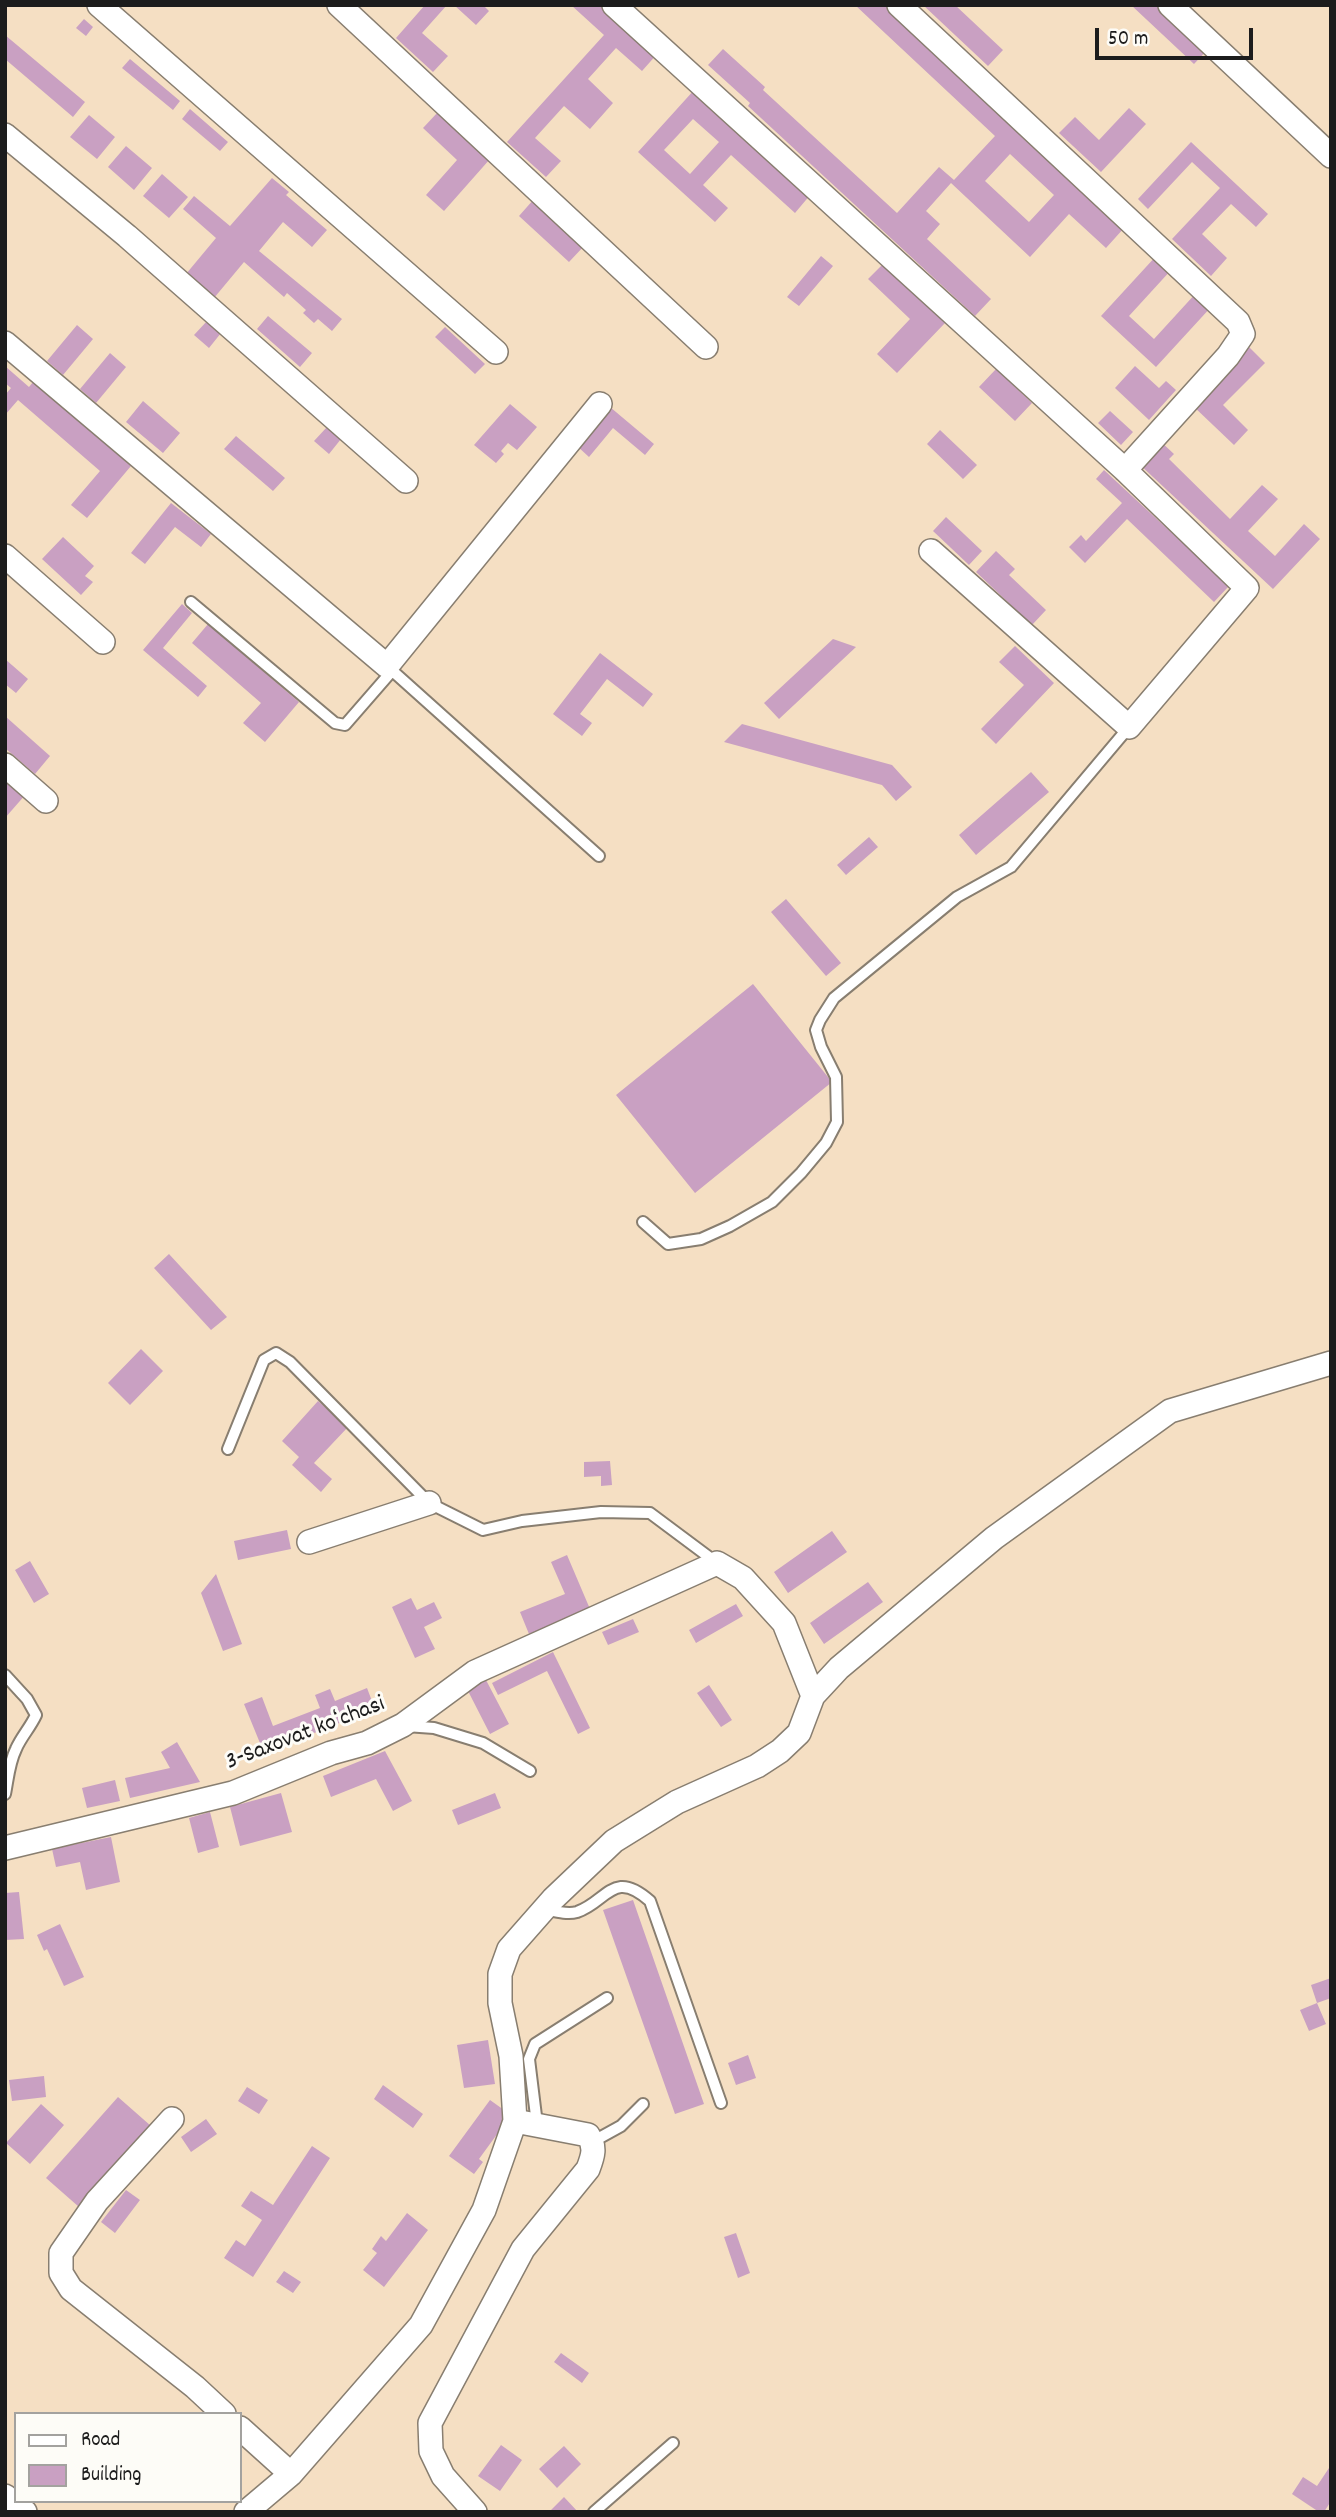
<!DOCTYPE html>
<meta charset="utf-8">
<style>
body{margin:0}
#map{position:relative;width:1336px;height:2517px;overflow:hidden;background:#f5dfc3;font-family:Dekko,sans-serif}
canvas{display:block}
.frame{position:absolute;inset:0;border:7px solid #1c1c1c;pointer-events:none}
.legend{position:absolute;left:14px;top:2412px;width:228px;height:91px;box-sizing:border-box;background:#fdfcf7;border:2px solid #a3a29f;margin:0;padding:9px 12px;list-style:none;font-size:21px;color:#1c1c1c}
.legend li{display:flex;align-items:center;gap:14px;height:35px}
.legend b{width:35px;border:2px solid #a3a29f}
.scale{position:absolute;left:1095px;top:28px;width:158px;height:32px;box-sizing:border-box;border:4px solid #1c1c1c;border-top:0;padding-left:9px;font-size:21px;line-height:24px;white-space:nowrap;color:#1c1c1c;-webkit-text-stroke:5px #fdfcf7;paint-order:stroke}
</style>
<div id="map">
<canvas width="1336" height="2517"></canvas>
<div class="frame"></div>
<ul class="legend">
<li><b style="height:9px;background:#fff"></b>Road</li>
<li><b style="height:19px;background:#c9a0c2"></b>Building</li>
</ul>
<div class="scale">50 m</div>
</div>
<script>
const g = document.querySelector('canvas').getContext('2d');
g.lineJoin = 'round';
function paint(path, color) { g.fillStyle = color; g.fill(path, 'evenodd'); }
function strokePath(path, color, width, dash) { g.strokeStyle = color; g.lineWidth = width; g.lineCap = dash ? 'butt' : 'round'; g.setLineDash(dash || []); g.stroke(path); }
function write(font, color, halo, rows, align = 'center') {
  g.font = font + ' Dekko,sans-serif'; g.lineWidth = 6; g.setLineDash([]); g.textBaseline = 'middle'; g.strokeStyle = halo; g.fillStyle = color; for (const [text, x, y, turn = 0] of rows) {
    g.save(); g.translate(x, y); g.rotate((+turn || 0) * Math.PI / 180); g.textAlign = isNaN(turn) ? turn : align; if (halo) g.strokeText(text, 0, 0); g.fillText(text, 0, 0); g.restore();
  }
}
const building = new Path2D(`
 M425,5H447L422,33L448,56L433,72L396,38Z
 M454,5H483L489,11L476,25Z
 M571,5H605L658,53L642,71L616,48L588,79L613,103L590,129L564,106L535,138L561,161L546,177L507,142L604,35Z
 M855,5H884L1124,228L1106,248L1069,214L1030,257L951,183L926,211L940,224L927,239L991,299L975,316L748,106L750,103L708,65L723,49L765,87L763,90L897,213L939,167L954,180L995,136ZM1010,154L1054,195L1029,222L985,181Z
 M923,5H955L1003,50L988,66Z
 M1131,5H1165L1210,47L1194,64Z
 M84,19L93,27L86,36L76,28Z
 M5,35L85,102L73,117L5,59Z
 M130,59L180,101L173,110L122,68Z
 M695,89L811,194L795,213L731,155L703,185L728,208L715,222L638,152ZM693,119L719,142L690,174L664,150Z
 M1129,108L1146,124L1101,172L1059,133L1075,117L1099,140Z
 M190,109L228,142L220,151L182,119Z
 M438,112L490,159L444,211L426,195L457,160L423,128Z
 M89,115L115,137L97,159L70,137Z
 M1191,142L1268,214L1256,227L1231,204L1202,234L1227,258L1211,276L1172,239L1220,188L1192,162L1148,209L1138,199Z
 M126,146L152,168L134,190L108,167Z
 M162,174L188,197L169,218L143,196Z
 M272,178L289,192L286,195L327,230L312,247L283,222L259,251L342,319L332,331L318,319L314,323L303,313L306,310L287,293L284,297L244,262L214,298L186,274L216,238L183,209L194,196L230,226Z
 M534,199L585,245L569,262L519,216Z
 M1157,255L1172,269L1129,316L1154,339L1197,292L1212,306L1156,367L1101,316Z
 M821,256L833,266L799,306L787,297Z
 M883,264L945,323L897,373L877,354L910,319L868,279Z
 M268,316L312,353L300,367L257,329Z
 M207,321L221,333L209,348L194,335Z
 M77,325L93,339L63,375L47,361Z
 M445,327L485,364L475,374L435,337Z
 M1249,347L1265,363L1223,405L1248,430L1234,445L1192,405Z
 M110,353L126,367L96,403L80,389Z
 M5,366L29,387L33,382L131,466L87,518L71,505L100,471L18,400L5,415V395L11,388L5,383Z
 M1135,366L1159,388L1166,381L1176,390L1149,420L1115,388Z
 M996,369L1032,403L1015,421L979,387Z
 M143,401L180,433L163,453L126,422Z
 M510,404L537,427L517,450L508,443L501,451L504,454L496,463L474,445Z
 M610,407L654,444L645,455L613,428L589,457L577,446Z
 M1110,411L1133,432L1121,445L1098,423Z
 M327,427L341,439L329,454L314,441Z
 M940,430L977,465L963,479L927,444Z
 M236,436L285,478L273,491L224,449Z
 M1159,440L1174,454L1169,459L1230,519L1262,485L1278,499L1248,531L1275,556L1304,524L1320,539L1273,589L1138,463Z
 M1104,470L1229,586L1214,602L1127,519L1085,563L1069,547L1081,535L1086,541L1122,503L1096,479Z
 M171,503L211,534L201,547L175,527L145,564L131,553Z
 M946,517L982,551L969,565L933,531Z
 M63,537L94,566L85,576L93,582L81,595L42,559Z
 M996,551L1015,569L1009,575L1046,610L1032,625L976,572Z
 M182,604L192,613L163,648L207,686L198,697L143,650Z
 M208,624L299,702L265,742L243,723L261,703L192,643Z
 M833,639L856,647L779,719L764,703Z
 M1015,646L1054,683L996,744L981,729L1024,685L999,662Z
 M600,653L653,694L643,707L607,679L580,714L592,723L582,736L553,714Z
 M5,659L28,679L16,693L5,684Z
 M5,716L50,756L35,774L5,748Z
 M742,724L892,765L912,787L896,801L882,785L724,742Z
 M1031,772L1049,792L976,855L959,835Z
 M5,776L26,794L5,818Z
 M869,837L878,847L846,875L837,865Z
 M786,899L841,963L826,976L771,912Z
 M753,984L832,1082L695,1193L616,1095Z
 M169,1254L227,1317L211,1330L154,1268Z
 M141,1349L163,1371L130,1405L108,1383Z
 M318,1401L348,1427L314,1463L332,1479L321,1492L292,1465L299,1457L282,1441Z
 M610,1461L612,1485L601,1486V1476L584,1477V1462Z
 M287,1530L291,1549L238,1560L234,1541Z
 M832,1531L847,1552L788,1593L774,1572Z
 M567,1555L590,1609L529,1634L520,1612L565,1594L551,1562Z
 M30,1561L49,1594L34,1603L15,1570Z
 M216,1574L242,1644L223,1651L201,1593Z
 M868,1582L883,1602L824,1644L810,1623Z
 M411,1598L417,1610L434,1602L442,1618L424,1627L435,1649L415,1658L392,1607Z
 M736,1604L743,1616L696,1643L689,1630Z
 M633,1619L639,1632L608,1645L602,1632Z
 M553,1652L590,1728L578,1734L547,1671L498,1695L492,1683Z
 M486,1680L509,1724L490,1734L467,1689Z
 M709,1685L732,1720L721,1727L697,1693Z
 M367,1688L375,1709L281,1746L280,1741L262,1748L244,1704L262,1697L273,1726L320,1708L315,1695L330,1689L335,1701Z
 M177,1742L200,1782L130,1798L125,1778L170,1768L161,1752Z
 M385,1751L412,1801L393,1811L376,1779L331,1797L323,1776Z
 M115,1780L120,1801L87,1808L82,1788Z
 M281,1793L292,1832L240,1846L230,1807Z
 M495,1793L501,1808L458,1825L452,1810Z
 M210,1812L219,1847L198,1853L189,1818Z
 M111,1837L120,1882L86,1890L80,1862L56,1867L52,1849Z
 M19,1892L24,1939L5,1940V1893Z
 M633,1900L704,2104L675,2114L603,1910Z
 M60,1924L84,1977L64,1986L47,1949L44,1951L37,1935Z
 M1331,1978V1998L1317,2003L1311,1985Z
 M1317,2003L1326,2024L1309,2031L1300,2010Z
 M488,2040L495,2084L464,2088L457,2045Z
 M748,2055L756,2078L736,2085L728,2063Z
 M44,2076L46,2097L12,2101L9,2080Z
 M383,2085L423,2114L413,2128L374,2099Z
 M247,2087L268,2100L259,2114L238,2101Z
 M118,2097L151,2126L79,2207L46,2178Z
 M490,2100L511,2115L479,2159L483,2162L474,2174L449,2156Z
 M41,2104L64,2125L30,2164L6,2143Z
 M206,2119L217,2134L191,2152L181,2137Z
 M312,2146L330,2158L253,2277L224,2258L236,2240L245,2246L262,2220L241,2206L251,2191L273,2205Z
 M126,2190L140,2200L115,2233L101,2222Z
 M407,2213L428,2230L384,2287L363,2270L377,2253L372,2249L381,2236L386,2241Z
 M736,2233L750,2273L738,2278L724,2237Z
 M284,2271L301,2282L293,2293L276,2282Z
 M561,2353L589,2373L582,2383L554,2362Z
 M501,2445L522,2460L500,2491L478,2476Z
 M564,2446L581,2464L557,2488L539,2469Z
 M1331,2465V2501L1324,2512H1319L1292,2494L1303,2477L1317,2486Z
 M564,2497L578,2512H549Z`);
const service = new Path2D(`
 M191,602L335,723L345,725L392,671
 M387,666L599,856
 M643,1222L668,1244L701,1239L730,1226L772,1202L801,1173L826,1143L837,1122L836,1077L821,1047L816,1030L820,1020L834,998L957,897L1011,867L1129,727
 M228,1449L264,1360L276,1353L290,1362L429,1503L483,1530L522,1521L601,1512L650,1513L717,1563
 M5,1675L27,1699L36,1715C30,1728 21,1737 16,1749C9,1763 8,1779 5,1794
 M406,1726L434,1728L483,1743L530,1771
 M544,1909C554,1911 567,1915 577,1912C607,1902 613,1868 650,1901L721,2103
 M537,2124L529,2059L535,2044L607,1998
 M592,2142L621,2126L643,2104
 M594,2512L673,2443`);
const minor = new Path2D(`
 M99,5L496,352
 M339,5L706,347
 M614,5L1125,470L1247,588L1129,727L931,551
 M899,5L1238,322L1243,334L1228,356L1125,470
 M1170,5L1331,156
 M5,135L127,236L406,481
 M5,343L387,666L600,404
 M5,556L103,642
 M5,765L46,801
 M309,1542L429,1503
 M5,1848L233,1793L331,1753L367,1743L403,1725L475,1672L717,1563L743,1578L784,1623L813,1696
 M172,2119L97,2201L61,2253V2273L71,2289L195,2387L224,2414
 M240,2428L291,2474
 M5,2496L25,2512
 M246,2512L291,2474L421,2325L484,2210L515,2121L511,2056L500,2003V1974L509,1949L553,1899L614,1841L677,1802L757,1766L780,1751L799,1733L813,1696L839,1668L994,1538L1170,1411L1331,1363
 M475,2512L443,2476L431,2451L430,2423L523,2249L588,2169C593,2156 596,2147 588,2135L515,2121`);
const streetNames = [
 ["3-Saxovat koʻchasi",306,1735,-21]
];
paint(building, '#c9a0c2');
strokePath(service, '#887e70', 14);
strokePath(minor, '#887e70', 26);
strokePath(service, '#fff', 10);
strokePath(minor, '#fff', 23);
write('24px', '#1c1c1c', '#fdfcf7', streetNames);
</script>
